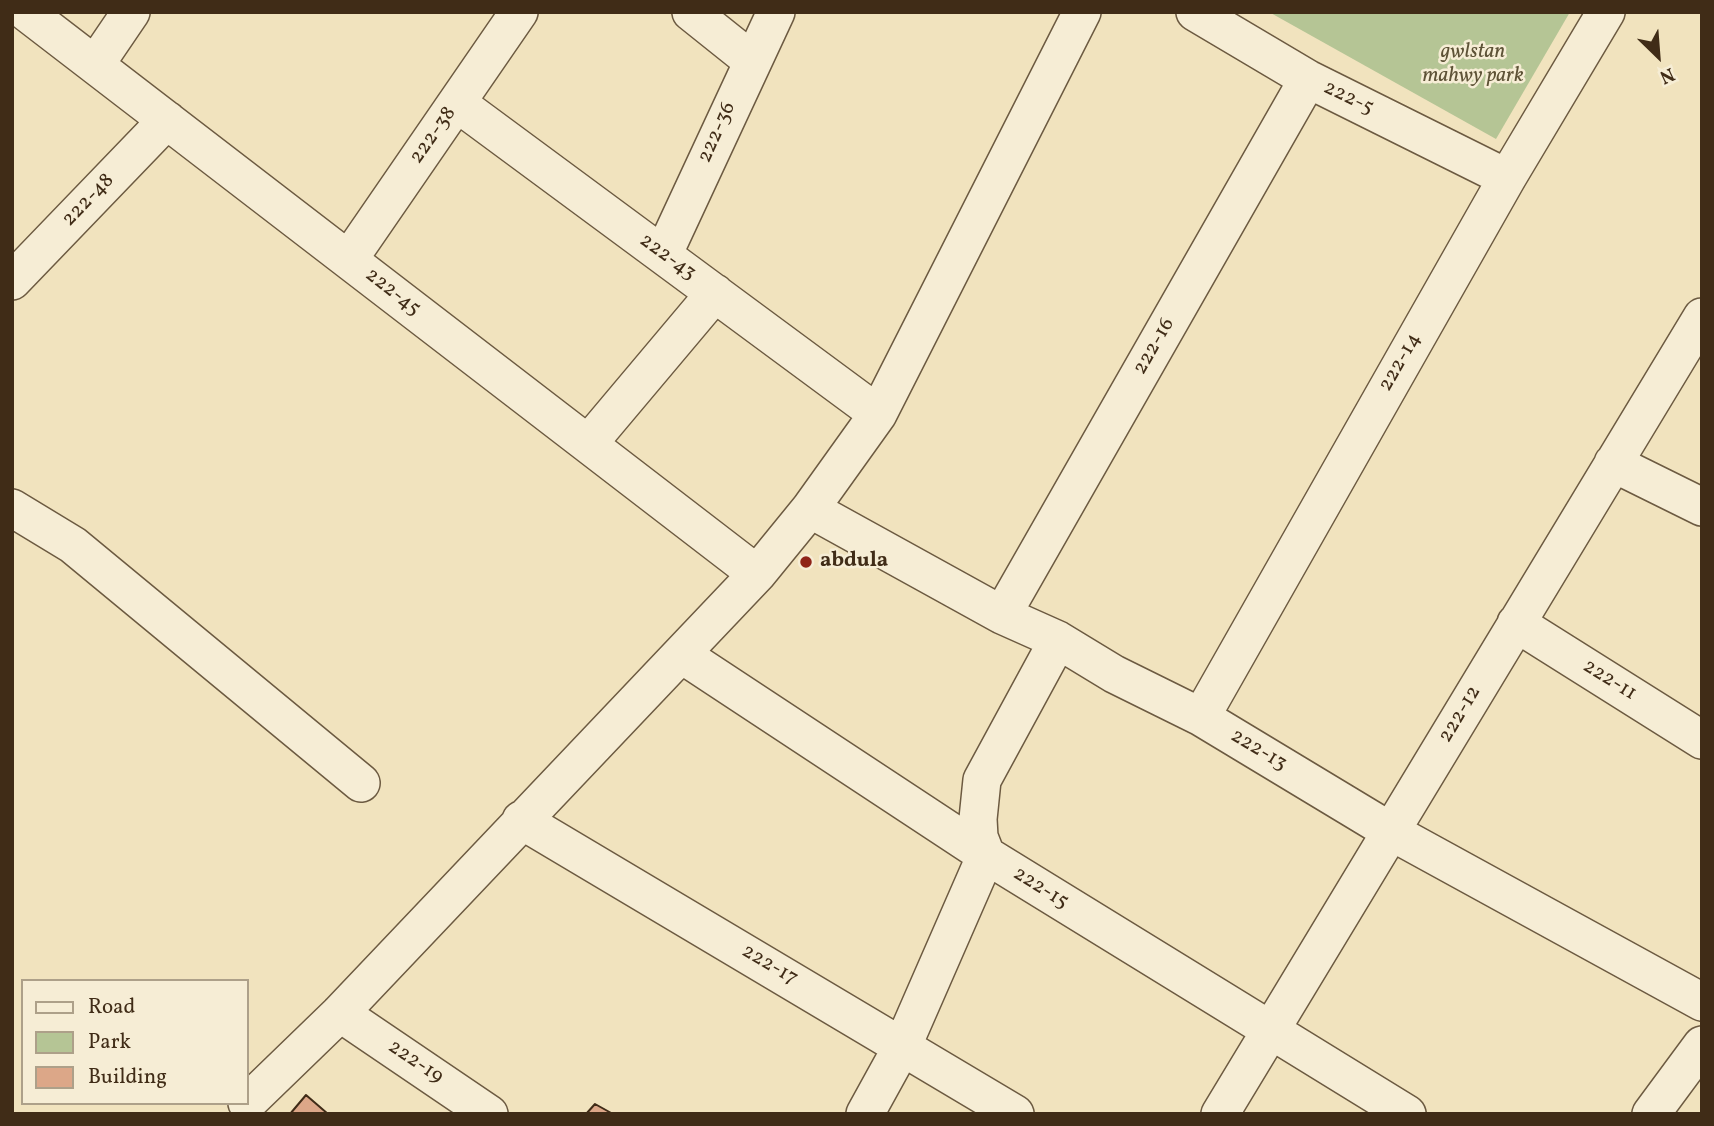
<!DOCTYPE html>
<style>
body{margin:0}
#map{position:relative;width:1714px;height:1126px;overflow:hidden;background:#f1e3be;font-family:Vollkorn,serif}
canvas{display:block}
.frame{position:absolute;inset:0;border:14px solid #402c17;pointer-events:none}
.legend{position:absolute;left:21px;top:979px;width:228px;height:126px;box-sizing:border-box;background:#f6edd5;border:2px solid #ada089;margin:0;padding:9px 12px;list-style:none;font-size:21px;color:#402c17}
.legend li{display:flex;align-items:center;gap:14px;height:35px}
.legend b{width:35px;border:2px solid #ada089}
.north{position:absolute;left:1623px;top:21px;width:70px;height:70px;-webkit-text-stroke:5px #f6edd5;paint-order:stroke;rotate:155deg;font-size:19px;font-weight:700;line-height:28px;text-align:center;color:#402c17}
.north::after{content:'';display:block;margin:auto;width:24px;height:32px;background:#402c17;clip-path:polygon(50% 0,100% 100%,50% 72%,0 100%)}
</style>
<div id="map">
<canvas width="1714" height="1126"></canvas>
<div class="frame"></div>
<ul class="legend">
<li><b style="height:9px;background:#f6edd5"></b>Road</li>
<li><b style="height:19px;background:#b5c595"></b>Park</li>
<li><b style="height:19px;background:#dca788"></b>Building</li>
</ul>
<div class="north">N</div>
</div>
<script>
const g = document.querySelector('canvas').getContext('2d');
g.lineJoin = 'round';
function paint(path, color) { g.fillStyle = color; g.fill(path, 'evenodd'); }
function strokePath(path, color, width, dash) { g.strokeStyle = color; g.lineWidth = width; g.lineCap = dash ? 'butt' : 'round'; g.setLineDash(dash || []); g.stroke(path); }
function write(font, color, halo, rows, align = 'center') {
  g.font = font + ' Vollkorn,serif'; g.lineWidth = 5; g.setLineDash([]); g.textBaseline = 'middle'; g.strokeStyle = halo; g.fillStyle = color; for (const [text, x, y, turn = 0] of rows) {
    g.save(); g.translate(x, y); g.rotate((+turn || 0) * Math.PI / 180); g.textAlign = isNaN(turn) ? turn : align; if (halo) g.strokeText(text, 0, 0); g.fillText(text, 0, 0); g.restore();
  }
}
const green = new Path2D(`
 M1269,12H1570L1496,139Z`);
const building = new Path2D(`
 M306,1095L328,1114H290Z
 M595,1104L613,1114H586Z`);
const minor = new Path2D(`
 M26,12L757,574
 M691,12L751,60
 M1195,12L1308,79L1507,178
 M95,65L131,12
 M457,103L878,414
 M663,255L776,12
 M349,259L519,12
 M12,281L167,120
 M588,444L715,293
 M1613,463L1702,507
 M12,508L73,545L361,783
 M810,509L1002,615L1058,640L1114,674L1201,717L1390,831L1702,1002
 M1002,615L1308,79
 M1516,623L1702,740
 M681,654L986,855L1407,1114
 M1201,717L1507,178L1606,12
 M521,820L1015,1114
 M340,1013L489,1114
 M247,1103L340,1013L757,574L810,509L878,414L1082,12
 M865,1114L903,1045L986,855L979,837L978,819L982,780L1058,640
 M1220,1114L1702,317
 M1651,1114L1702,1045`);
const markers = [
 [806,562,7,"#8f2418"]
];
const parkNames = [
 ["gwlstan",1473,53],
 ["mahwy park",1473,77]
];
const streetNames = [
 ["222-5",1348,99,26],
 ["222-36",718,133,-66],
 ["222-38",434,136,-55],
 ["222-48",89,201,-46],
 ["222-43",667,258,36],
 ["222-45",392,293,38],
 ["222-16",1155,347,-60],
 ["222-14",1401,363,-60],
 ["222-11",1609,681,32],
 ["222-12",1461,715,-59],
 ["222-13",1258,751,31],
 ["222-15",1040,889,32],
 ["222-17",769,966,30],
 ["222-19",415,1063,34]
];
const poiNames = [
 ["abdula",820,562]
];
paint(green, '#b5c595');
paint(building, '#dca788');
strokePath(building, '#402c17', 2);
strokePath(minor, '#6c5a41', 40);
strokePath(minor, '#f6edd5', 37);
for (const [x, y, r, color] of markers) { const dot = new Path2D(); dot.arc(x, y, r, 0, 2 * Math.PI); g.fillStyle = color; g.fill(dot); strokePath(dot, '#f6edd5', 2.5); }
write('italic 21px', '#5d5236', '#f6edd5', parkNames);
write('21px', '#402c17', '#f6edd5', streetNames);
write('bold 21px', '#402c17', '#f6edd5', poiNames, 'left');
</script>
